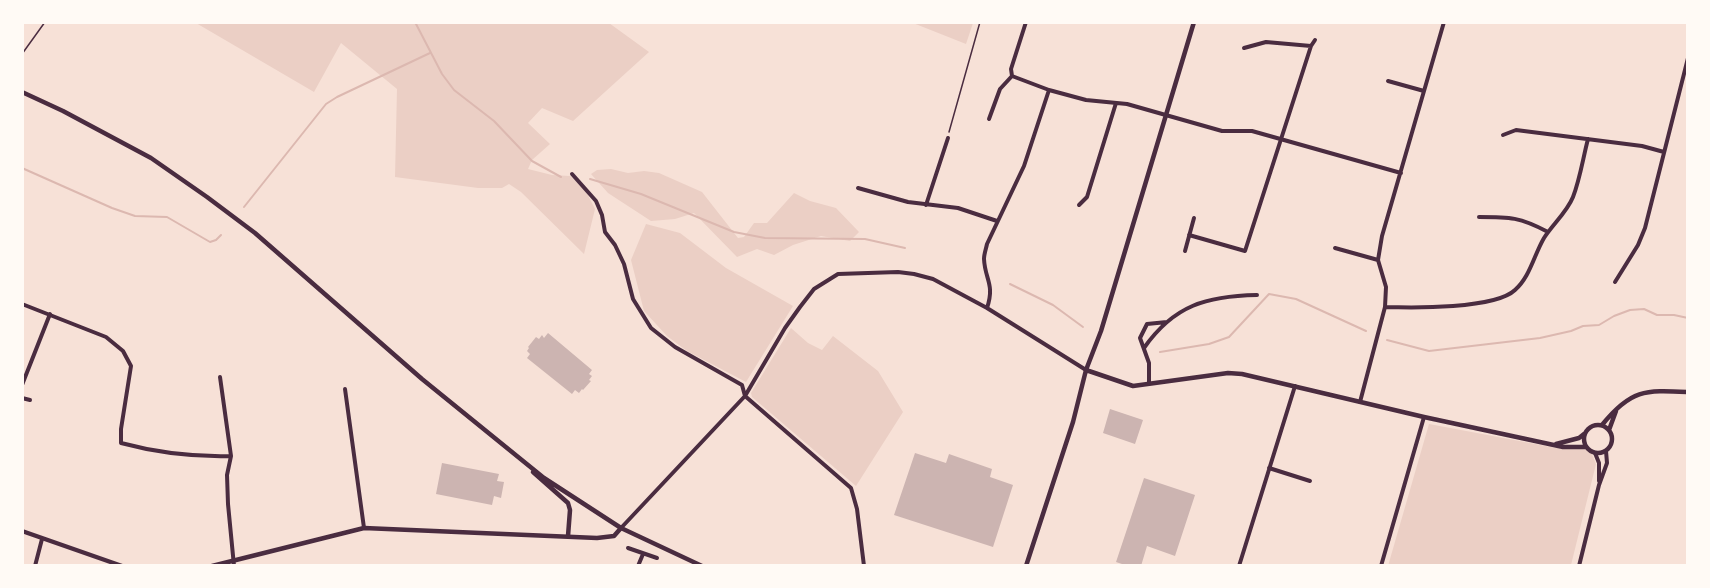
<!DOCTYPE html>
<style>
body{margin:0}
#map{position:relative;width:1710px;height:588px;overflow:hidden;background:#f7e1d7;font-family:Ubuntu,sans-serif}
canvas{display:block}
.frame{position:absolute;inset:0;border:24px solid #fffaf5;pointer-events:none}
</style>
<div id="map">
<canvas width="1710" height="588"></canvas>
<div class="frame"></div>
</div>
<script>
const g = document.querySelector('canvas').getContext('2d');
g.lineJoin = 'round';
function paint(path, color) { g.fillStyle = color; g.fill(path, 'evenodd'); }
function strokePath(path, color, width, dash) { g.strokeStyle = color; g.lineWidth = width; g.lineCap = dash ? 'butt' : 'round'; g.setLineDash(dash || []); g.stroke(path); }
const green = new Path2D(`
 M196,23H609L649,52L573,121L542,108L528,123L550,144L532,160L528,169L552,175L570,176L585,189L595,209L584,254L521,192L509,184L502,188H478L395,177L397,89L341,43L314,92Z
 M913,23H973L966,44Z
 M611,169L628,173L644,171L659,173L702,192L738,238L744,237L754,223H767L794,193L810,201L836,208L859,232L850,241L821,236L793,245L774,255L757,249L737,257L694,213L675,219L651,221L608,193L591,174L597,170Z
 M646,224L680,233L726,268L793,306L746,382L687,351L667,336L644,311L631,260Z
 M791,328L808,343L822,350L833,336L878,371L903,412L856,486L752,397L751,393Z
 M1429,424L1562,449L1585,448L1591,452L1596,464L1571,565L1388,566Z`);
const stream = new Path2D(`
 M415,22L442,74L454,90L494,121L532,161L561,177
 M22,168L112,208L135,216L167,217L210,242L216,240L221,235
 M590,179L641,194L734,232L765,238L865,239L905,248
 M244,207L326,104L337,97L430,53
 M1010,284L1053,305L1083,327
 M1387,340L1429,351L1540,338L1571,331L1583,326L1599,325L1614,316L1630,310L1644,309L1657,315H1674L1688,318
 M1160,352L1209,344L1229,337L1269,294L1296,299L1366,331`);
const building = new Path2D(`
 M548,333L592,370L589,374L592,376L589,380L591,381L583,390L582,389L579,393L575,390L572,394L527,358L530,354L527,351L529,348L528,347L536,337L539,339L542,335L544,338Z
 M1110,409L1143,420L1135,444L1103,433Z
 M915,453L946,463L949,454L992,469L990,477L1013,485L993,547L894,515Z
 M442,463L499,474L497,481L504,482L501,498L494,496L492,505L436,494Z
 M1144,478L1195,495L1175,556L1147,546L1141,566H1128L1116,562Z`);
const path = new Path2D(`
 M949,132L980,22`);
const service = new Path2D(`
 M22,54L45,22`);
const minor = new Path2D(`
 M1244,48L1266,42L1311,46
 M1012,76L1049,90L1086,100L1127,104L1222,131H1252L1401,173
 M1012,76L1011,69L1026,22
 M1388,81L1424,91
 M989,119L1000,89L1012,76
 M1503,135L1516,130L1642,146L1664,152
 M572,174L596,201L602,215L605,232L615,245L624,264L633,299L651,328L675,347L742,385L745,396L851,488L857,509L864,566
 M858,188L908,202L958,208L997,221
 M926,205L948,138
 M1079,205L1087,197L1116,103
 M1479,217C1510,217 1520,217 1548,232
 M1189,235L1245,251L1311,46L1315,40
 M1335,248L1378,260
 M1185,251L1194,218
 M1615,282L1638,245L1645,228L1688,58
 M22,304L106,337L123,351L131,366L121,429V443C158,453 193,457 231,456
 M1385,307C1413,308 1495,309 1515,290C1530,277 1534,255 1544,238C1553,224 1567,212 1573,197C1580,179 1583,158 1588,139
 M987,308C995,284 985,280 984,259C984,254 986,249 987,244L1024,166L1049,90
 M1144,348C1174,305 1207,296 1257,295
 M220,377L231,456L227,475L228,504L234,566
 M1149,383V363L1140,338L1147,324L1167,322
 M22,385L50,314
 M345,389L364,528
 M22,398L30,400
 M1360,402L1385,307L1386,287L1378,260L1382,236L1444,22
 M1595,453L1599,463V481
 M1269,468L1310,481
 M621,528L745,396L785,328L800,307L814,289L838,274L898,272L914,274L933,279L987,308L1086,370
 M628,548L657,558
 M35,566L42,539
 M638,566L643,554
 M1239,566L1295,386
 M1381,566L1424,417
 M1579,566L1599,485L1607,463L1606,451`);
const tertiary = new Path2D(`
 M1086,370L1133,386L1228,373L1242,374L1424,417L1563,447H1586
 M1584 439a14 14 0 1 1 28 0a14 14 0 1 1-28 0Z
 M1602,425C1631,389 1645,390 1688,392
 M1609,430L1616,411
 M1556,444L1579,438L1584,434
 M22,531L122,566
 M212,566L364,528L597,538L614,536L621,528
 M1026,566L1073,422L1086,370L1101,331L1194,22`);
const secondary = new Path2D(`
 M22,92L63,111L151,158L207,197L255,233L422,379L544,478L621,528L702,566
 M533,472L568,503L570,510L568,536`);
paint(green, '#ebcfc5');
strokePath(stream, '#dcb8b0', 2);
paint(building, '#ccb4b1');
strokePath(path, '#4a2c40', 1.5);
strokePath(service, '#4a2c40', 1.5);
strokePath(minor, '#4a2c40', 4);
strokePath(tertiary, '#4a2c40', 4.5);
strokePath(secondary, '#4a2c40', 4.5);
</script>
